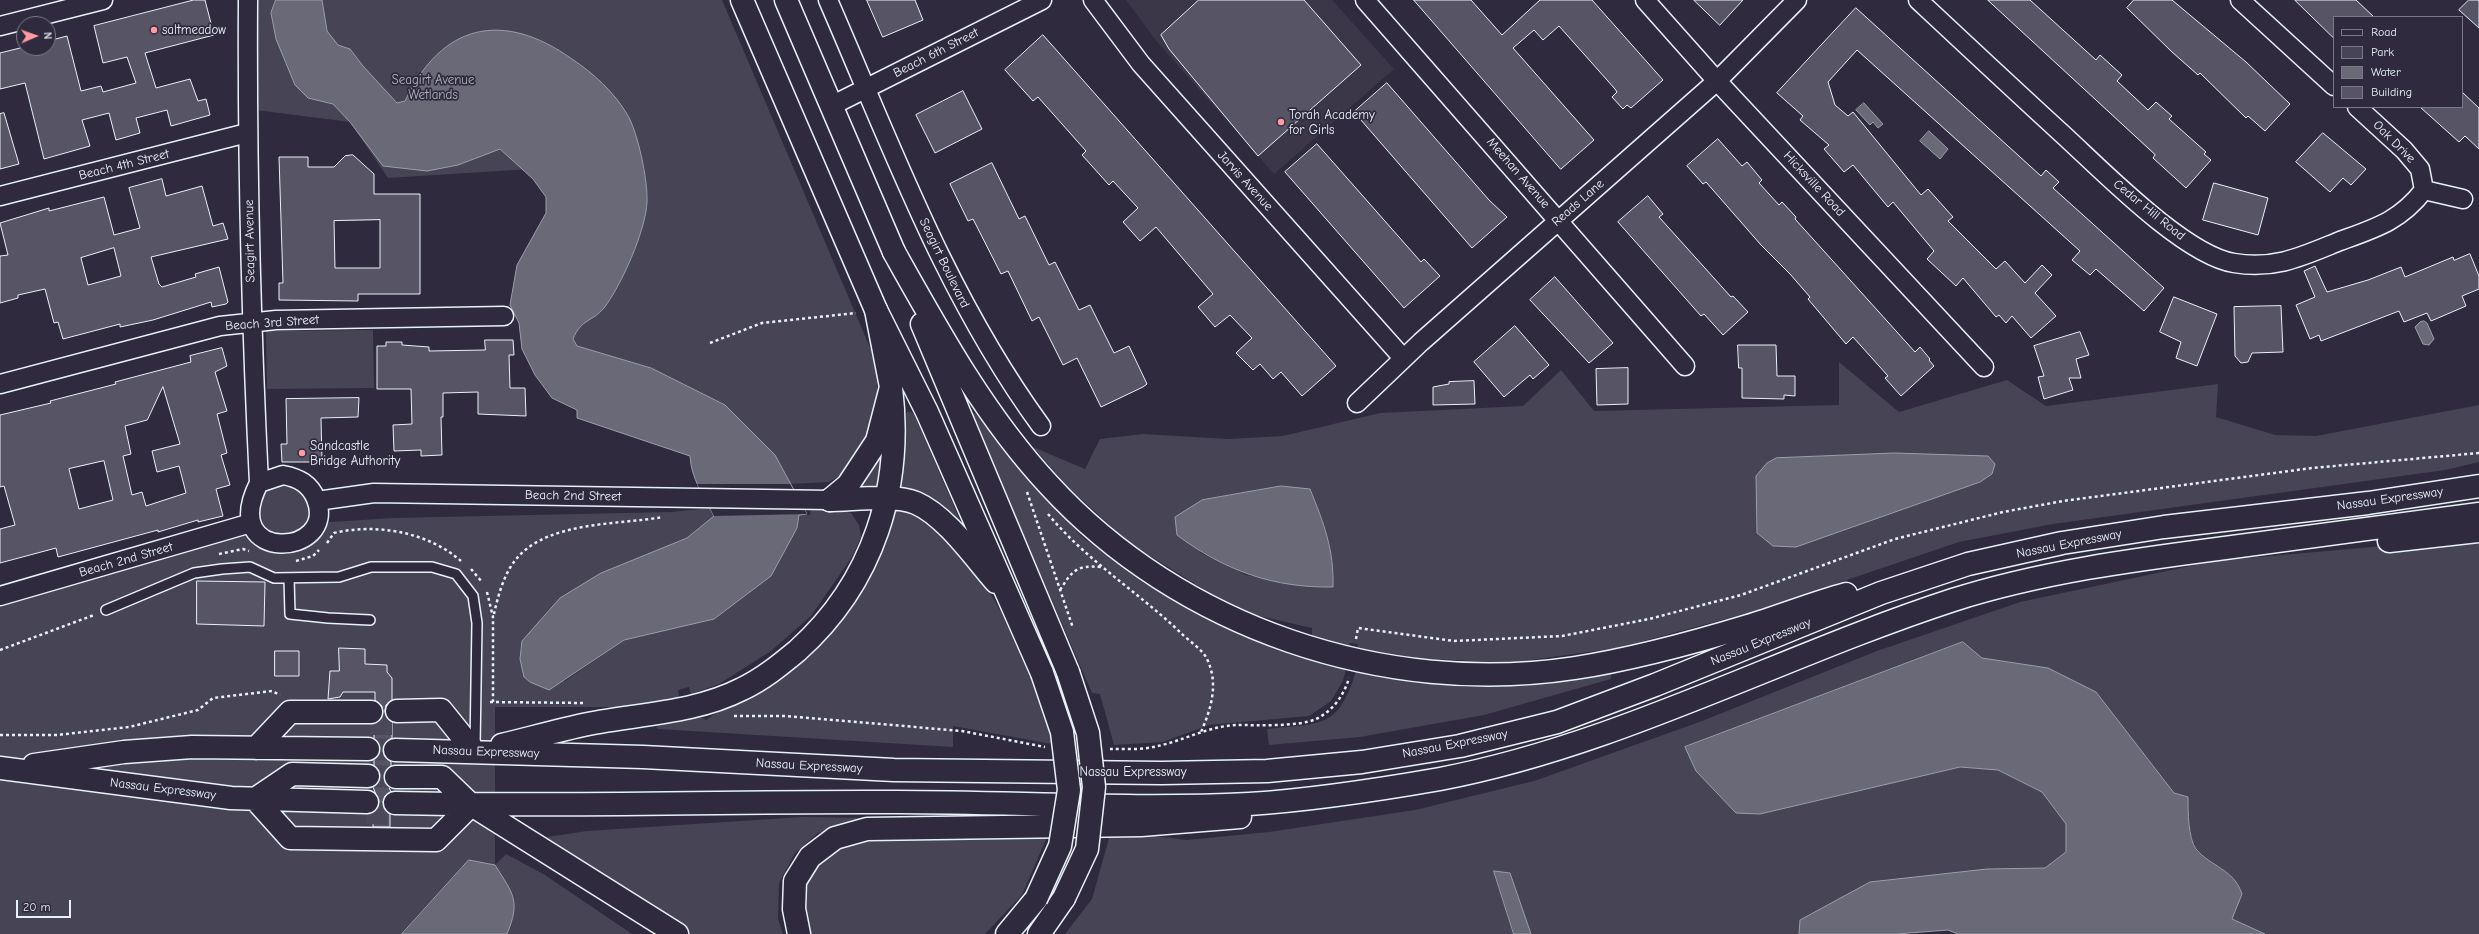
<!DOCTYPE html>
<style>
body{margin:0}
#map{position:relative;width:2479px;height:934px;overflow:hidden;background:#2f2a3d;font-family:"Comic Neue",sans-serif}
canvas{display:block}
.legend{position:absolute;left:2333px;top:16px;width:130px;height:92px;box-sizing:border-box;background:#2f2a3d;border:1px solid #797a88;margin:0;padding:5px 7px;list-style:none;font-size:12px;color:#e8f1f8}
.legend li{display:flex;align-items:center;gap:8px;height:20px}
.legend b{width:20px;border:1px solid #797a88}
.north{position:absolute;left:16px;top:16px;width:40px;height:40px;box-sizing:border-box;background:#2f2a3d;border:1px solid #797a88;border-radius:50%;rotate:88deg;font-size:11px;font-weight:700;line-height:16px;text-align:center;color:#e8f1f8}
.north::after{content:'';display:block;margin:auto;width:14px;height:18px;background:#ff9aa2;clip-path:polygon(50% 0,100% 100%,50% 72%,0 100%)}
.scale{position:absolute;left:16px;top:900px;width:55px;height:18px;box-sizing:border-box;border:2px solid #e8f1f8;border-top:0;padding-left:5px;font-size:12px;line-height:14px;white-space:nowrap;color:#e8f1f8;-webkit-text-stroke:3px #2f2a3d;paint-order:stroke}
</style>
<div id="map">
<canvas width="2479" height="934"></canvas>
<ul class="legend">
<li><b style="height:5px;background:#2f2a3d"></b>Road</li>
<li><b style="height:11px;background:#464455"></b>Park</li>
<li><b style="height:11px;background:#696978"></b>Water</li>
<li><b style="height:11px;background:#575565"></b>Building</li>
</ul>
<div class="north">N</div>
<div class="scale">20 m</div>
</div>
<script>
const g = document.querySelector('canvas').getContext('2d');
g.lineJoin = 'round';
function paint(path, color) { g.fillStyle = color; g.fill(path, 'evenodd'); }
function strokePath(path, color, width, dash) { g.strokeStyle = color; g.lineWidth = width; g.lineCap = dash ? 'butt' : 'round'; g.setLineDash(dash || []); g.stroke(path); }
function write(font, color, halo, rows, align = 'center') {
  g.font = font + ' "Comic Neue",sans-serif'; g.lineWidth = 3.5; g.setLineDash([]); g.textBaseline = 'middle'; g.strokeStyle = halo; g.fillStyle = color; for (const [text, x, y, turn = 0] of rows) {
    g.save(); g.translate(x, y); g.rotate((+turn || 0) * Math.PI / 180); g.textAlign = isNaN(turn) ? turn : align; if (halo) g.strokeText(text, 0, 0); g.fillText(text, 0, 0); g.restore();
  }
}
const built = new Path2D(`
 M1126,0H1332L1394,69L1274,174L1158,43Z`);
const green = new Path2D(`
 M248,0H722L871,350L877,378V415L854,468L829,482L790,484L783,470L651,368L577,346L573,339L577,327L603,308L642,162L388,178L350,122L248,109Z
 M373,330L374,388L267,389L266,331Z
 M1839,362L1899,412L2007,380L2046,406L2218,384L2216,417L2275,435L2316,436L2479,405V462L2445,470L2315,488L2053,524L1959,542L1752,612L1617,648L1509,663L1415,658L1357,648L1358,644L1350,643L1348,647L1312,637V628L1255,615L1208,592L1128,542L1067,486L1033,447L1085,469L1100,439L1143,434L1228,439L1283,436L1380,413L1523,406L1561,370L1594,411L1839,405ZM1894,453L1908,454L1980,482L1796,547L1773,546L1757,533L1756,476ZM1281,486L1310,489C1324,524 1334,548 1333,587H1310L1246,575L1201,553L1175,517L1202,500Z
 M908,411L914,414L968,539L897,492L905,444L904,416Z
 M975,413L1081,536L1139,580L1214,622L1346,668L1343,681L1331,701L1309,716L1209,725L1163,742L1114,745L1100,694L1092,693L971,414Z
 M879,448L883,463L881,493L856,488Z
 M263,482H304L316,523L392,518L671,512L710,508L714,516L687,538L653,554L520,659L524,677L530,682L565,681L624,640L714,619L799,515H810L811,509H838L851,513L859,525L861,537L852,557L811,616L771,651L719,684L691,694L689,687L678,690L679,698L631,707H495V865L506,854L545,875L632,934H507L469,860L402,934H0V596L245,534L257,533L251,523Z
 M895,508L924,515L986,586L1001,612L1046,713L1052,744L953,726V747L658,729L656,727L694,714L706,720L719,711V705L784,668Z
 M2479,534V934H2265L2232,919L2242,894C2234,869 2211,867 2197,849C2188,838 2188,811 2188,797L2174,793L2096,692L2048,668L1982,658L1963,642L1736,813L1760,814L1960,767L1998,770L2042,792L2066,824V852L2045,868L1987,869L1800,920L1799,934H1531L1510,873L1494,872L1514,934H1065L1092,899L1111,831L1187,840L1269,832L1415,810L1534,781L1702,721L1877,651L2020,602L2214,561L2406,544Z
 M1356,671L1420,683L1467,687L1611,672V679L1484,715L1360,737L1269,745L1267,729C1320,723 1338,730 1356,671Z
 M802,817L868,818L818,833L795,853L779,883L778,919L783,934H684L534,839L587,831Z
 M871,834L1048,835L1022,895L985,934H806L799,909L808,872L829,850Z`);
const water = new Path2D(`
 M276,0H322L327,31L338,45L350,49L363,66L397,103L405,101C442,23 503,10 572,59C593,73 614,92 627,114C638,132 648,181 647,202C646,230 621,286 604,308C592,322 581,319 573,339L577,346L651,368L725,405L775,455L807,514L799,515L797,528L771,576L714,619L624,640L549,690L530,682L524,677L520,659L522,641L560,598L601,573L687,538L714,516C704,497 691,478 690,456L577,418V410L552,398L535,375L522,349L519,323L510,305L517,265L546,213V197L533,179L500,149L458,165L427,171L383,166L350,122L333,104L308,98L295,85L276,39L271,13Z
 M1864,103L1883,124L1878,128L1873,122L1870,125L1856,110Z
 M1929,131L1948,149L1940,159L1920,141Z
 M2424,321L2427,323L2434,339L2429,345L2423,344L2415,327L2420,322Z
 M1894,453L1988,456L1995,464L1992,474L1980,482L1796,547L1773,546L1757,533L1756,476L1767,463L1776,458Z
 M1281,486L1310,489C1324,524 1334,549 1333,587C1274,588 1225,571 1177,535L1175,517L1202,500Z
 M1963,642L1982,658L2048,668L2096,692L2174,793L2188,797C2188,811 2188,838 2196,849C2211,867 2234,869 2242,894L2232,919L2265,934H1958L1948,930L1896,934H1799L1800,920L1870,882L1987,869L2045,868L2066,852V824L2042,792L1998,770L1960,767L1760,814L1736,813L1696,771L1685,747Z
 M469,860L495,865C513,894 521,900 507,934H402Z
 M1494,871L1510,873L1531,934H1514Z`);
const pier = new Path2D(`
 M697,484H790L807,514L714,516Z`);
const building = new Path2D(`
 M194,0H205L214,35L145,53L156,88L190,79L198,101L206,99L210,115L171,126L167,110L136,118L140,133L116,140L109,113L82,120L90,146L44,159L25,83L0,89V53L24,47L48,48V41L67,36L81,91L101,86L103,92L136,83L127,57L103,63L94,26Z
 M867,0H915L923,20L883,37Z
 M1199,0H1304L1361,65L1258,156L1169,49L1161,35Z
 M1414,0H1471L1502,35L1540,0H1592L1663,80L1631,108L1627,105L1623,109L1612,97L1617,92L1615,89L1559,26L1543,40L1534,30L1513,48L1594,140L1561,169Z
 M1694,0H1743L1720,25Z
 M1988,0H2030L2096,60L2100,55L2122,75L2117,81L2148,110L2156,102L2172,116L2169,119L2206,152L2204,154L2211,160L2186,188L2153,158L2155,155Z
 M2134,0H2172L2246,62L2290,104L2265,131L2248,116L2246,118L2200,73L2198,75L2172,52L2127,8Z
 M2295,0H2356L2374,17H2334V38Z
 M2469,0H2479V28L2459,10Z
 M1856,8L2041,176L2046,170L2059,182L2053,188L2164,288L2144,311L2096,269L2090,275L2072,260L2080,251L1857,50L1828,82L1835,105L1848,116L1853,112L1921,195L1928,189L1953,217L1948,221L1996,269L2005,261L2025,283L2042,265L2052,275L2035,293L2056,316L2031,338L2012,316L2006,323L1999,315L1996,317L1963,278L1956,286L1927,259L1934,251L1893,202L1888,207L1853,165L1844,172L1824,149L1829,145L1800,120L1803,116L1777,93Z
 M1043,35L1336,366L1302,396L1281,372L1273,379L1260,364L1253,370L1236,353L1252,338L1230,315L1215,327L1198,307L1213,294L1156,227L1140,241L1123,222L1138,208L1113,181L1109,185L1082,155L1086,151L1038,97L1033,101L1005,70Z
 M1387,83L1489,200L1507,217L1472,248L1354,112Z
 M963,91L982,129L935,153L916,115Z
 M2462,92L2479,108V149L2465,136L2459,142L2420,107H2462Z
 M4,113L19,164L0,169V114Z
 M2323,133L2366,169L2351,185L2343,178L2330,192L2296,162Z
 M1718,139L1742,166L1747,162L1762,180L1759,183L1779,205L1782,202L1796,217L1795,219L1915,352L1920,347L1930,359L1929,360L1934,366L1901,396L1885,378L1888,376L1853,337L1846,344L1808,299L1810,297L1790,274L1761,245L1706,182L1703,184L1687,166Z
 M1317,144L1421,262L1424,259L1440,276L1404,308L1285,172Z
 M353,155L374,174V194H420V294H358V301L279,300V283H283L279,157H308V167H334L345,156ZM380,220V268H335L334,221Z
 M992,163L1019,219L1025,216L1049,265L1055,262L1079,310L1090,305L1114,353L1129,346L1147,384L1143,387L1101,407L1077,358L1063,365L1039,317L1032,321L1008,271L1001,274L973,219L968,221L950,184Z
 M162,179L166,196L202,186L213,226L223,223L228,239L151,257L159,284L162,287L196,277L195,274L219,267L228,302L226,304L212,307L211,302L153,320L120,327V324L63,339L58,322L54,323L45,289L18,295V298L0,303V256L8,255L0,223L49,208V211L104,197L114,235L140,228L129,188ZM114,248L121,276L88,285L81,258Z
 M2214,183L2268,198L2258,235L2203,220Z
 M1648,196L1663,214L1659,217L1731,297L1733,296L1748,312L1723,335L1704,314L1701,316L1618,222Z
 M2470,254L2479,276V289L2462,296L2466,306L2431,321L2427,313L2404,322L2399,311L2321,341L2319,335L2310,339L2296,305L2315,297L2304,271L2315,266L2327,292L2368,280L2401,267L2405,277L2453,257L2454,260Z
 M1555,277L1613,343L1589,363L1530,300Z
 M2174,297L2217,314L2197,366L2176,358L2181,342L2160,332Z
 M2281,306L2283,352L2252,353L2248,362L2241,363L2235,356L2234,307Z
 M1515,326L1549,365L1533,379L1530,375L1504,397L1474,362Z
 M2080,332L2089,355L2076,359L2081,378H2069L2073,390L2044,399L2038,377L2044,376L2034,346Z
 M485,340H513L514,355H509L510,388H525L526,416L478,414V392L443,393V417H441L442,455L421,456V450L394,451L393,425L412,424L411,389H377V346H386V342H402V345L429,347V351L485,350Z
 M1738,345H1776L1777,376H1795V396L1784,395V399L1742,398V368H1739Z
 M222,348L227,366L215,372L227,411L217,414L227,453L221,455L230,485L216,489L223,516L198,522V520L158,532V530L58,557L56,548L0,563V529L15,525L4,486L0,487V415L51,403L50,401L116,384L115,382L191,362L190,356ZM163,387L180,444L152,451L157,472L179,466L186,493L146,506L142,492L132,495L123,456L131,454L125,426L147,420ZM104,461L113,500L79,509L69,469Z
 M1628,368V404L1597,405L1596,369Z
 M1474,381L1475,404L1433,405V387L1449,384V382Z
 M359,398L358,417L321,418L322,462H282L281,444H287L286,399Z
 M197,581L265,582L264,626L197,624Z
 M339,648L365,649V664L387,665V672L392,678V700L386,705L385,711L387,718L392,722V738L385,743L383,750L384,756L391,762V766L385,770L384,777L391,792L385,796L383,802L384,809L390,814V827H373V813L379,802L373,787L378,783L380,776L379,770L374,765V760L380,750L379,743L374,738V724L382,718V706L375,700V692H343L340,697L328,699L330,671H339Z
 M275,651H299V676H275Z`);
const highwayTunnel = new Path2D(`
 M370,724H396
 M368,749L395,750
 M368,776L396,777
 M366,813L395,814`);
const path = new Path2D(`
 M710,343L762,323L856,313
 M1027,492L1073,628
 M1048,514C1086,560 1138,592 1181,633C1189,641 1203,650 1207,659C1219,684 1211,709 1201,732
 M327,543L334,533C376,523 428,532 461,561
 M219,554L243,549L249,551
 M296,561L313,556L319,550
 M471,569L482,582
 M1060,590C1073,570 1076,565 1101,567
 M487,592L493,617V702
 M494,614C498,596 504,573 517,558C549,521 618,525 663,517
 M1356,639L1358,628L1454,641L1562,636L1649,619L1741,595L1895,539L2003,512L2063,501L2312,468L2479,453
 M0,650L94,615
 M490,702L583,703
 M734,716H786L962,731L1045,747
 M0,735H57L129,727L198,710L213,698L272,691L280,695
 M1110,749C1125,749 1143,750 1158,746C1185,740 1209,726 1237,725C1257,725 1299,727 1316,719C1333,711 1344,695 1349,678`);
const lane = new Path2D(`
 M289,578L290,614L328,618L370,620
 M106,610L194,573L222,569L250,567L274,578L339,577L371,567H432L456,574L473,596L477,623L475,746`);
const street = new Path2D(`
 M248,0C247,161 251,322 259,483
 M828,0C892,147 946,296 1041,426
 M1093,0L1141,64L1403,358
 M1365,0L1685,366
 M1645,0L1717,81L1984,367
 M1918,0C1964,43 2011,87 2058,130C2098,166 2183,255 2234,263C2275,270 2303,256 2340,241C2376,228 2400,221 2424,190
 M2240,0L2334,86
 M0,26L103,0
 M831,106L1042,0
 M2357,107L2404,150L2420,169L2424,190L2463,199
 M0,196L247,133
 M0,384L220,326L276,320L504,316
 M1357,403L1421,342L1717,81L1797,0
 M283,475C299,478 310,484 316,499C339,557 217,565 259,483Z
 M317,501L374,493L830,500
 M0,596L251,523`);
const primary = new Path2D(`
 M742,0L876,310L891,387L877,441L848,485L830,500
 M786,0L894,252`);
const highway = new Path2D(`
 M894,252C940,334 985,416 1049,485C1180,628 1385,697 1575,668C1634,659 1692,643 1748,626C1781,616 1813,603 1846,594
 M876,310L927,412L1042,673
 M922,324L1068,672
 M830,500C854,500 894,494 916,503C946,516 974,557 996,582
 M2389,541L2479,531
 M397,711L441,710L474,751
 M502,745C531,738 559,730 588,724C639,714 695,713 742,689C763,679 780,665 797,651C874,582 903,487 891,387
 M256,748L290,712H371
 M395,750L643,757L894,770L1162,773L1267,771L1362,762L1460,746L1557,722L1655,685L1881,593L1968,564L2062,543L2164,527L2368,503L2479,486
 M34,765L124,752L192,747L368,749
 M0,768L231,798L367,802
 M396,777H442L471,805
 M255,799L290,838L436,840L471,805
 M255,799L292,774L368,776
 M395,803C562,807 730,801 897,802C1014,802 1132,810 1249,804C1312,800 1377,790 1440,779C1618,745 1781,656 1953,600C2041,572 2133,560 2225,548C2310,537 2395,526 2479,514
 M470,804L677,934
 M799,934L794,909L795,881L810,857L835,838L867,829L1141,825L1240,817
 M1007,934L1036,899
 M1039,934L1064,898`);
const highwayBridge = new Path2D(`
 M1064,898L1087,849L1094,787L1088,733L1068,672
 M1036,899L1060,846L1069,790L1062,732L1042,673`);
const markers = [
 [154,30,4,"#ff9aa2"],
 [1281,122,4,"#ff9aa2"],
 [302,453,4,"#ff9aa2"]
];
const poiNames = [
 ["saltmeadow",162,30],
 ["Torah Academy",1289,115],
 ["for Girls",1289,130],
 ["Sandcastle",310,446],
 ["Bridge Authority",310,461]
];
const streetNames = [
 ["Beach 6th Street",936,53,-27],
 ["Oak Drive",2394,142,45],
 ["Beach 4th Street",124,165,-14],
 ["Meehan Avenue",1518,173,49],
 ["Jarvis Avenue",1245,181,48],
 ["Hicksville Road",1814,184,47],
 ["Reads Lane",1578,203,-41],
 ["Cedar Hill Road",2149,210,39],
 ["Seagirt Avenue",250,241,-91],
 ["Seagirt Boulevard",944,263,64],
 ["Beach 3rd Street",272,323,-4],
 ["Beach 2nd Street",573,496,1],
 ["Nassau Expressway",2390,499,-8],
 ["Nassau Expressway",2069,544,-11],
 ["Beach 2nd Street",126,560,-16],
 ["Nassau Expressway",1761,642,-22],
 ["Nassau Expressway",1455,744,-11],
 ["Nassau Expressway",486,752,2],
 ["Nassau Expressway",809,766,3],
 ["Nassau Expressway",1133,772],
 ["Nassau Expressway",163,789,7]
];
const parkNames = [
 ["Seagirt Avenue",433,80],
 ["Wetlands",433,95]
];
paint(built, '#3b3749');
paint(green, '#464455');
paint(water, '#696978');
strokePath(water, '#9c9fab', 1);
paint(pier, '#2f2a3d');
paint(building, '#575565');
strokePath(building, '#e8f1f8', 1);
strokePath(highwayTunnel, '#4b4859', 22, [22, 11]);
strokePath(lane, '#e8f1f8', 12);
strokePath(street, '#e8f1f8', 21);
strokePath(primary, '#e8f1f8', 25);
strokePath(highway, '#e8f1f8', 25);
strokePath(path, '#e8f1f8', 2.5, [3, 3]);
strokePath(lane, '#2f2a3d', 9);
strokePath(street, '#2f2a3d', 18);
strokePath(primary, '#2f2a3d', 22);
strokePath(highway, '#2f2a3d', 22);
strokePath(highwayBridge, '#e8f1f8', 25, []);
strokePath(highwayBridge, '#2f2a3d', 22);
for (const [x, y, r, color] of markers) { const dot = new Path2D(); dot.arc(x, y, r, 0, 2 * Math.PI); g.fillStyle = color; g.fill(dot); strokePath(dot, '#2f2a3d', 1.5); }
write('13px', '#e8f1f8', '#2f2a3d', poiNames, 'left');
write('13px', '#e8f1f8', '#2f2a3d', streetNames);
write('13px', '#afb4bf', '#2f2a3d', parkNames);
</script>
